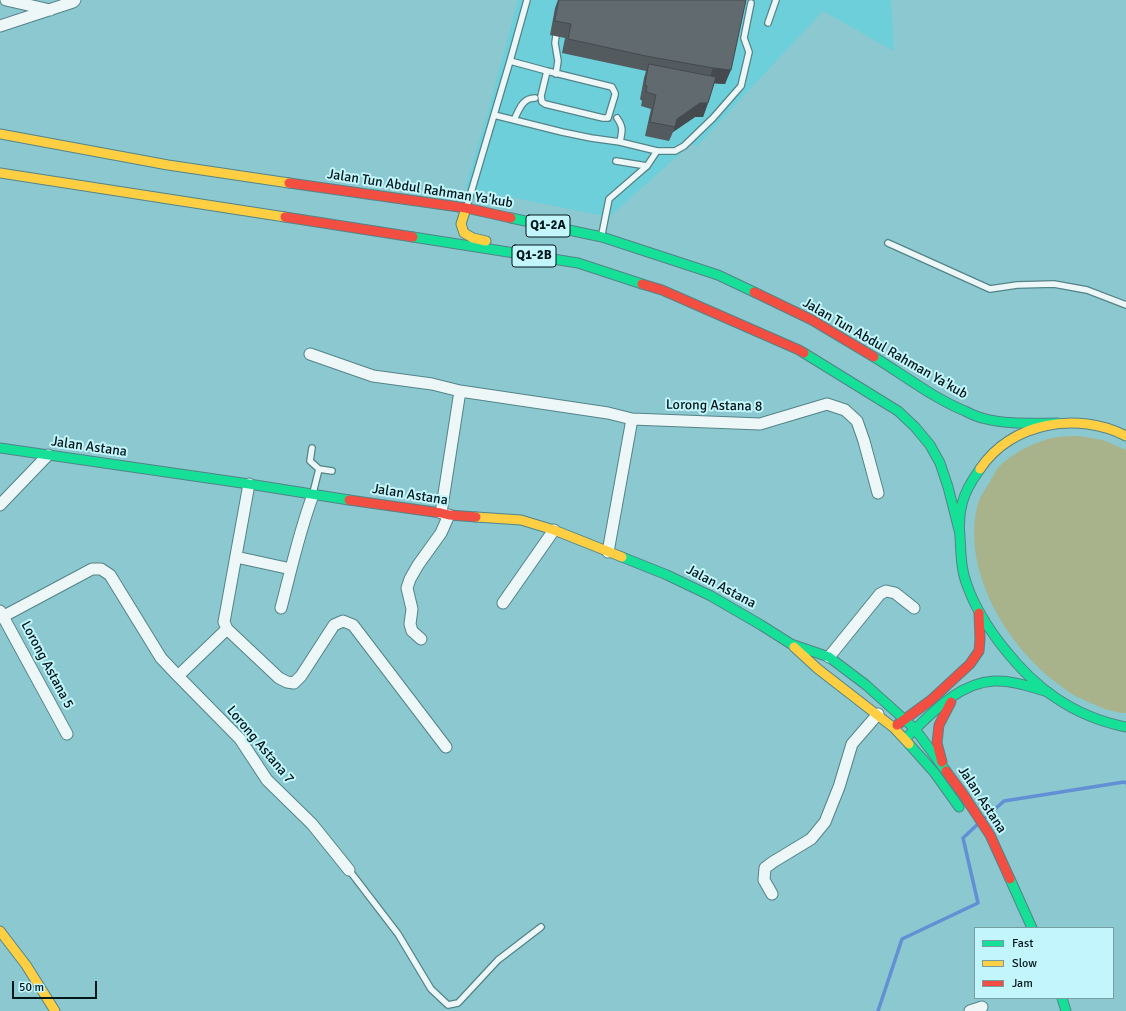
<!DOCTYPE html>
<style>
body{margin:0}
#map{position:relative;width:1126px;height:1011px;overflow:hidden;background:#8bc8cf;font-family:Signika,sans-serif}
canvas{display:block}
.legend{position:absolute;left:974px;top:927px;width:140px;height:72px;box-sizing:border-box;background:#c3f6fc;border:1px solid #759da2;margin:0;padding:5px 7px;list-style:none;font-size:12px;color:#00171a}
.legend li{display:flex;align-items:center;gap:8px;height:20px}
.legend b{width:20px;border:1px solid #759da2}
.scale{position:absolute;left:12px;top:981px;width:85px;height:18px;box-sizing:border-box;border:2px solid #00171a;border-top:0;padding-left:5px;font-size:12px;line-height:14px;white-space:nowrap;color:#00171a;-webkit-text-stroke:3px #c3f6fc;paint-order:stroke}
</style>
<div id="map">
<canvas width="1126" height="1011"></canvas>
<ul class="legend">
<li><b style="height:5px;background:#16e098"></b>Fast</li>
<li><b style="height:5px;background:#ffcf43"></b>Slow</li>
<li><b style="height:5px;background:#f24e42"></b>Jam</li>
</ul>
<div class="scale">50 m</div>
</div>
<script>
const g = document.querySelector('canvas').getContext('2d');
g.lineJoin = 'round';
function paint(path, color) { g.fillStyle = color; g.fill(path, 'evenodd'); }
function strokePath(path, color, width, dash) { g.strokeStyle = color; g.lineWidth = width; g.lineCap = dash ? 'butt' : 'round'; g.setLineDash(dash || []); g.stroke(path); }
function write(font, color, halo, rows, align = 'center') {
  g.font = font + ' Signika,sans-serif'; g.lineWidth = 4; g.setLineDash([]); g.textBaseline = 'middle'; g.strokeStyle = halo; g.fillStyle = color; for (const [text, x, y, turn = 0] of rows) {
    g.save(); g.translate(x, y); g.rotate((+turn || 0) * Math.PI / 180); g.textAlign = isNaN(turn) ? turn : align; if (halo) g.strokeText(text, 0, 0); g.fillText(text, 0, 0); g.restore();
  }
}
const built = new Path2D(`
 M518,0H891L894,51L823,11L697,146L691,144L609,217L465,188L488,112Z`);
const green = new Path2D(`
 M1079,436L1103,440L1126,450V713C1112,713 1098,706 1086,701C1081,698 1076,697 1072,694C1067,691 1062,687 1057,683C1007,646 962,571 977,507C979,498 986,488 991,480C993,476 995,472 997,469C1010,454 1037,440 1058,437C1064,436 1072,436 1079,436Z`);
const stream = new Path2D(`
 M984,819L1004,801L1124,782L1126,783
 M878,1011L902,939L978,903L963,838L978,824`);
const lane = new Path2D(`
 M768,23L776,0
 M556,36L555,43L558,61L556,74
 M510,61L547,71
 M547,71L612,87L615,93V95L608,118H603L545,104L542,102L541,96Z
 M494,115L562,132L591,138L620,142L657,151H675L684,146L713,118L741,86L749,52L744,38L751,3
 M617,118C624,128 622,131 620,142
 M514,120C519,110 522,98 535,98
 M616,161L647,166
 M467,206L510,61L527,0
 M602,234L609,199L647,166L657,151
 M888,243L990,289L1017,285L1054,284L1087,290L1126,305
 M312,448L310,461L319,469L313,493
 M319,469L332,471
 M349,870L398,934L431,989L448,1005L458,1003L498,960L541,927`);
const street = new Path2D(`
 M6,0L50,10
 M0,26L73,2L75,0
 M310,354L373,376L432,384L460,391L608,413L632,419L760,424L827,404L845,410L857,421L864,441L878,493
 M0,505L48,455
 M441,513L460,391
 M608,552L632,419
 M236,557L291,569
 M503,603L554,530
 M281,608C291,570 299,532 313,495
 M0,611L67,734
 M4,616L92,569H101L110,575L161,658L178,676L227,629L224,622L249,484
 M227,629L279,678L287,682L294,683L301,676L334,625L343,621L353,625L446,747
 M421,639L412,631L410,624L412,609L407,588L410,579L418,565L441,533L449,515
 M829,657L880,594L886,591L895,593L914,608
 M178,676L240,739L267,780L312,824L349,870
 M772,894L764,880L765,868L773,862L811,839L825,822L839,787L852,744L878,714
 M970,1011L982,1007`);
const fast = new Path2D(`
 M511,218L602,237L718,275L754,292
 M413,237L578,263L642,284
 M804,353L898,411L915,427L930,445L940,463L948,487L960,534
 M874,357C904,375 933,398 965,411C971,414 977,417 982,418C1007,425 1033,423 1058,423
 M0,448L249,484L349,500
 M980,469C972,480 965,491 962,504C959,515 959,526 960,537C961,554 961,570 967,585C981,625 1021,675 1056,698C1078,713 1101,722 1126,727
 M622,557L667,575L711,596L761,625L791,644L829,657L866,685L915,729L946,771
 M907,737C931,714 958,683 994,681C1012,680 1031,687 1048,692
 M909,744L934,772L959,807
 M1010,879L1032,928
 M1062,998L1066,1011`);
const slow = new Path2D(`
 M0,134L168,165L289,183
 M0,173L285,217
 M466,208L461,224L464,233L473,238L486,241
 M980,469C1011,422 1078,411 1126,436
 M476,517L521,520L554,530L622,557
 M794,647L818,669L894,728L909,744
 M0,931L26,965L55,1011`);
const jam = new Path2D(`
 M289,183L466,208L511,218
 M285,217L413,237
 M642,284L662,290L799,350L804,353
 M754,292L812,320L874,357
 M349,500L441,513L449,515L476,517
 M897,725L931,700L970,664L979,651L980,639L979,613
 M942,762L937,743L939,725L951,702
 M946,771L963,794L990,835L1010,879`);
const wall = new Path2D(`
 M558,0H746L725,84L714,83L708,103L703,117H695L673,132L669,141L645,136L651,109L641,106L642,101L640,99L644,78L646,71L562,53L565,38L550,35L555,8Z`);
const shadedWall = new Path2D(`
 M713,68L731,70L725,84L708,83Z
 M700,103H708L703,117H695L673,132L677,119Z`);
const building = new Path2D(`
 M559,0H746L731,70L713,68L646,56L568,39L571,24L555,21Z
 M649,64L716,77L708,103H700L677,119L675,127L650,122L656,95L646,92L647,86L645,85Z`);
const shields = [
 [548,226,44],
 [534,256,44]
];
const shieldNames = [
 ["Q1-2A",548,226],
 ["Q1-2B",534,256]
];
const streetNames = [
 ["Jalan Tun Abdul Rahman Ya'kub",420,189,9],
 ["Jalan Tun Abdul Rahman Ya'kub",885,349,30],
 ["Lorong Astana 8",714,406,1],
 ["Jalan Astana",89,447,8],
 ["Jalan Astana",410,495,9],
 ["Jalan Astana",721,587,28],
 ["Lorong Astana 5",47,665,62],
 ["Lorong Astana 7",260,745,50],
 ["Jalan Astana",982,800,57]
];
paint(built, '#6ccfda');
paint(green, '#a9b38b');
strokePath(stream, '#638fd5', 3.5);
strokePath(lane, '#538489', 8);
strokePath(street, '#538489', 13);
strokePath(fast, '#538489', 11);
strokePath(slow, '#538489', 11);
strokePath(jam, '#538489', 11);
strokePath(lane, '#eef7f8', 5.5);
strokePath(street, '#eef7f8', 11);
strokePath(fast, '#16e098', 9);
strokePath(slow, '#ffcf43', 9);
strokePath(jam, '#f24e42', 9);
paint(wall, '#535b5f');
paint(shadedWall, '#444a4e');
paint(building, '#616a6f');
strokePath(building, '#444a4e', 1);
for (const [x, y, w] of shields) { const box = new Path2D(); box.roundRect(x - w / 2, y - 11, w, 22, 3); g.fillStyle = '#c3f6fc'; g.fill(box); strokePath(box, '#00171a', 1); }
write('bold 13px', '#00171a', null, shieldNames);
write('14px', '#00171a', '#c3f6fc', streetNames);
</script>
